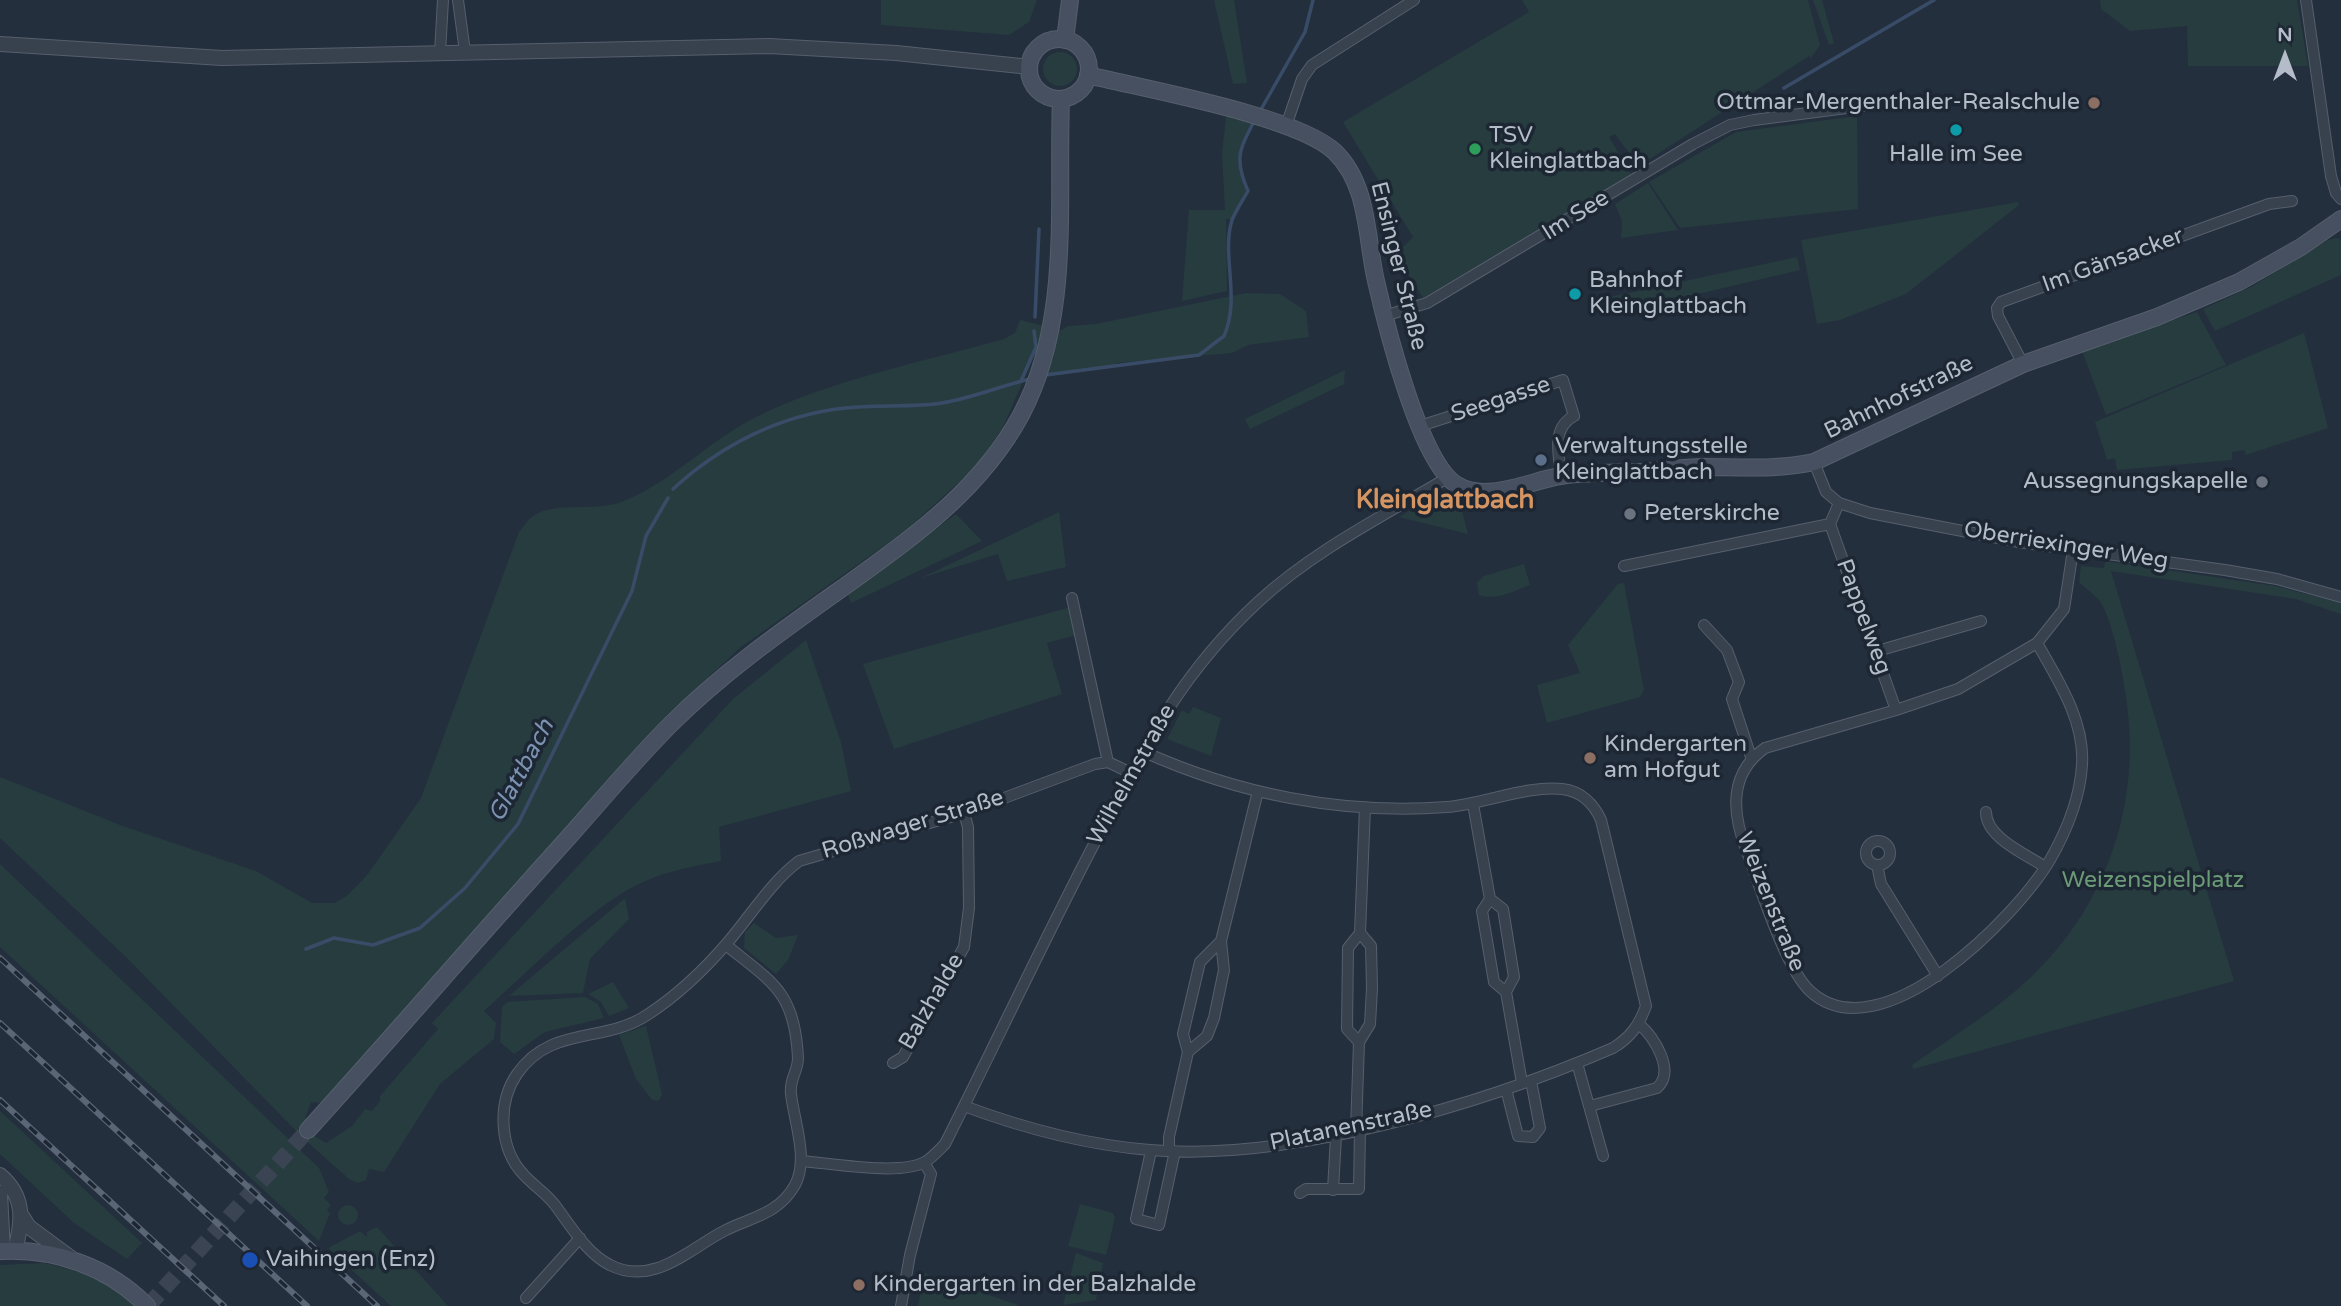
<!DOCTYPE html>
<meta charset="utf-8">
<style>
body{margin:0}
#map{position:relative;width:2341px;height:1306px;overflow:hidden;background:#242f3e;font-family:"Varela Round",sans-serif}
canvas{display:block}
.north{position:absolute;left:2250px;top:21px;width:70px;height:70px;-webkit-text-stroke:5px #1d2633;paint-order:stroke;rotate:0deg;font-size:19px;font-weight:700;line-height:28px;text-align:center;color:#b4bcc9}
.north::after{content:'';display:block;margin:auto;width:24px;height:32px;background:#b4bcc9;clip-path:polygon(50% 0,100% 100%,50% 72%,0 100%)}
</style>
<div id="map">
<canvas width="2341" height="1306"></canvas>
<div class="north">N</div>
</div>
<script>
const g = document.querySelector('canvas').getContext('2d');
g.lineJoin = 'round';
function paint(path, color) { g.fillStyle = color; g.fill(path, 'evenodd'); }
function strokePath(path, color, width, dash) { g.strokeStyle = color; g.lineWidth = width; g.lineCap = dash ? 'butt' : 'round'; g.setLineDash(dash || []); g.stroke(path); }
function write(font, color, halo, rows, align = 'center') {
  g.font = font + ' "Varela Round",sans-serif'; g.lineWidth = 7; g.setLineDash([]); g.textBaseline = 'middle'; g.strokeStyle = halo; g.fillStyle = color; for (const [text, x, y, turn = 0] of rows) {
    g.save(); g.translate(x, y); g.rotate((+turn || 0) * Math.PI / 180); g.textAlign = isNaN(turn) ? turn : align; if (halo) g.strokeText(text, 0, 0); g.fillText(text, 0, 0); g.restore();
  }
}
const green = new Path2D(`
 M881,0H1037L1029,22L1009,35L881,25Z
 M1214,0H1234L1247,83L1233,84Z
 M1522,0H1808L1820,45L1811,58L1809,56L1639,166L1615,134L1609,137L1631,174L1423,298L1399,260L1401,249L1413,237L1343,122L1529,12Z
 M1813,0H1822L1834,43L1829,45Z
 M2100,0H2297L2308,66H2188L2187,26L2130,31L2101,9Z
 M1043 69a17 17 0 1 1 34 0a17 17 0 1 1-34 0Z
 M1226,116L1251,123C1237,151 1234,162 1246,191L1232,219H1226L1227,291L1182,301L1189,210H1225L1222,154Z
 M1857,116L1858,209L1680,228L1649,182L1736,132Z
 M1648,183L1678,230L1621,238L1622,221L1615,204Z
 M2018,202L2019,205L1906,294L1840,320L1817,324L1801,240Z
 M2337,238L2341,240V275L2215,331L2203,309L2251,287L2328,240Z
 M1797,257L1800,270L1698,294L1596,309V300Z
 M1246,293L1280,294L1306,311L1309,337L1248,345L1232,353L1116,363V367L1046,377L1054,357L1035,354L1002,429L975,468L905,531L741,647L668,714L323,1103L311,1102L305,1118L311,1134L326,1143L352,1126L365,1109L372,1111L380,1101V1096L438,1029L432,1023L733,699L806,640L841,742L851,791L719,827L721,861C694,866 668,871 643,882C593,904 527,973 484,1011L496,1023L494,1039L440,1084L384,1172L369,1169L366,1180L358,1183L349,1179L305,1140L126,957L0,838V777L120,825L256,871L312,903H334L347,896L368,874L421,798L519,532C523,528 528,519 533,516C554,501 596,512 621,502C671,483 708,441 756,417C827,381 926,361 1004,339L1015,333L1020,320L1061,330L1068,326L1096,324Z
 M2197,312L2226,365L2106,415L2082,351Z
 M2304,333L2328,428L2246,455L2244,450L2232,452V460L2117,470L2115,458L2107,460L2095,422Z
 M1345,370L1344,384L1250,429L1245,419Z
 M1442,492L1459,499L1468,534L1399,517Z
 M1059,512L1066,567L1007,581L998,554L921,578Z
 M956,514L982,541L851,603L847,592Z
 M2105,561L2275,586L2341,603V614L2296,599L2111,571L2234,981L1913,1069L1912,1065C1952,1037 1995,1011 2031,977C2108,904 2142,801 2126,697C2123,675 2112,616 2099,600C2094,594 2085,588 2079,582L2081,566L2104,568Z
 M1524,564L1530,585C1515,591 1495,601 1479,595L1477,582L1484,576Z
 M1624,583L1644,690L1640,697L1547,723L1537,685L1580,673L1568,645L1618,584Z
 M1071,607L1076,635L1047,643L1062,694L894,749L863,664Z
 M1193,707L1221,718L1211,756L1167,739L1182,710L1189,714Z
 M0,864L319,1168L329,1192L324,1198L331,1205L327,1210L330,1213L319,1241L0,947Z
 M625,898L629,919L590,959L583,993L509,996Z
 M754,923L776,938L798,935L788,960L776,974L744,948L745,932Z
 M613,982L629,1008L609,1016L601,1002L588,994Z
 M585,997L598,1004L604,1018L545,1032L514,1054L500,1042L502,1007L507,1002Z
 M646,1026L662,1094L659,1101L652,1100L636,1079L619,1035Z
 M0,1111L142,1243L127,1259L74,1223L0,1154Z
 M1080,1204L1113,1213L1115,1218L1106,1255L1068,1246Z
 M338 1215a10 10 0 1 1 20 0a10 10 0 1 1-20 0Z
 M377,1227L448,1306H391L328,1248L360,1231L367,1237V1232Z
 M1076,1253L1103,1263L1096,1300L1063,1305Z
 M43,1263C79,1270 107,1279 134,1306H0V1265Z
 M924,1273L1018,1305V1306H918Z`);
const stream = new Path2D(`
 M1784,88L1934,0
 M1259,113L1305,32L1313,0
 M1035,317L1039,229
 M1045,375L1199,355L1224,336C1241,298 1221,255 1232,220C1236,210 1243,200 1248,191C1234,160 1239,148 1255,120
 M1021,381L1036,347L1034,331
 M673,489C721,445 780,415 845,408C877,404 910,408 942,403C973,398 1000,386 1030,379
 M306,949L334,938L373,945L420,928L465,888L518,824L632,591L646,536L668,498`);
const secondaryTunnel = new Path2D(`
 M148,1306L308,1130`);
const minor = new Path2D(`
 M458,0L465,52
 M2306,0L2331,176L2336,193L2341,199
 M440,53L443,0
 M1286,126L1302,79L1312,65L1414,0
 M1384,316L1427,303L1693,144L1730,125L1754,120L1893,102
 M2023,364L1998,316L1997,308L2001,302L2269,204L2292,201
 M1420,426L1563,380L1574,416C1551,428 1559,454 1561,476
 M1814,462L1826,492L1839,503L1870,513L2019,542L2225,570L2277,579L2341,597
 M1830,524L1896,710
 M1624,566L1830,524L1839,503
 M1072,598L1108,762
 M1704,625L1727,650L1739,682L1732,699L1751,757
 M2037,643L1958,689L1896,710L1765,748C1728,774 1732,814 1747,852C1760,886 1785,968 1810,991C1880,1056 2016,917 2050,860C2066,832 2080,798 2082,765C2085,721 2058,680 2037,643L2064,609L2073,550
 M1874,652L1981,621
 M1473,804L1490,899L1482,911L1494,982L1506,992
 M1986,812C1986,838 2026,854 2045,867
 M1866 853a12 12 0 1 1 24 0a12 12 0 1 1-24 0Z
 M1877,865L1881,884L1938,976
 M1490,899L1503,909L1514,977L1506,992L1522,1083
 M726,945C773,983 795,992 798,1058C798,1072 789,1079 791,1094C794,1121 809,1159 795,1185C778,1215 751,1217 724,1231C689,1249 653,1287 610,1265C587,1254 570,1225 555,1205C546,1193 534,1186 524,1175C499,1149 497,1103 517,1074C551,1025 603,1044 647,1015C678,995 704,970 728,942C751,915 771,882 799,861L964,813L1095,764L1108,762L1131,773
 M1359,1042L1347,1029L1348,948L1360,933L1365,807
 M1188,1052L1183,1034L1200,962L1221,941L1258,791
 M893,1063L903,1057L964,947L969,908L968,827L964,813
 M1577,1063L1603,1156
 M1506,1089L1518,1136L1533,1137L1540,1128L1531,1081
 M964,1106C1023,1128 1087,1145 1150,1150C1291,1162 1483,1104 1613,1048C1631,1037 1639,1025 1646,1006L1601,820C1594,804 1581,791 1562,789C1528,785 1483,804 1447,807C1342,815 1237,794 1142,751
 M1590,1106L1657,1088C1676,1071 1654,1037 1639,1024
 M1356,1130L1359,1042L1370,1024L1372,988L1371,946L1360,933
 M1151,1151L1136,1219L1159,1225L1175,1151
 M1169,1151V1137L1188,1052L1207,1036L1214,1018L1224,970L1221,941
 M801,1161C831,1163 899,1176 925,1162C933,1157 939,1150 945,1144C995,1045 1042,944 1093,846C1143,750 1177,677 1258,602C1313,551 1383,516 1447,478
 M1333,1190L1336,1136
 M1300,1193L1306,1189H1359L1360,1129
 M526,1298L580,1238
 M901,1306L910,1255L931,1174L924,1163`);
const tertiary = new Path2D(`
 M0,44L222,58L769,46L896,53L1030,67
 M0,1175C25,1196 23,1221 15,1250
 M0,1193L3,1251
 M22,1216L29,1227L71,1258`);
const secondary = new Path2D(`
 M1029 69a30 30 0 1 1 60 0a30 30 0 1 1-60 0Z
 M1065,40L1070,0
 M1088,75C1144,89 1298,116 1335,152C1369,185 1366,238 1376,281C1386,325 1420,463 1457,485C1486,503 1530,481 1560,476C1586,472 1613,473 1640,472C1661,471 1682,467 1703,467C1741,467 1777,470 1814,462L2023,364L2157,317L2239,282L2301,247L2341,219
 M308,1130C395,1034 480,935 567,839C601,801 634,761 671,724C726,669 792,624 855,579C920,532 982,487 1021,415C1072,319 1057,203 1061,99
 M0,1251C55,1248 109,1267 147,1306`);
const rail = new Path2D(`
 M0,958L377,1306
 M0,1023L307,1306
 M0,1100L224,1306`);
const markers = [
 [2094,103,7,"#8d6e63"],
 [1956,130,7,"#0f9aa8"],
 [1475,149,7,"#2e9e5b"],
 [1575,294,7,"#0f9aa8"],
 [1541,460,7,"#5c6f8a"],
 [2262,482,7,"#6b7280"],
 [1630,514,7,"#6b7280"],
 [1590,758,7,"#8d6e63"],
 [250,1260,9,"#1a4fb4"],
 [859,1285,7,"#8d6e63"]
];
const poiNames = [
 ["Ottmar-Mergenthaler-Realschule",2080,103,"right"],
 ["TSV",1489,136],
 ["Kleinglattbach",1489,162],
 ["Halle im See",1956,155,"center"],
 ["Bahnhof",1589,281],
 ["Kleinglattbach",1589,307],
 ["Verwaltungsstelle",1555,447],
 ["Kleinglattbach",1555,473],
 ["Aussegnungskapelle",2248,482,"right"],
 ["Peterskirche",1644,514],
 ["Kindergarten",1604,745],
 ["am Hofgut",1604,771],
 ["Vaihingen (Enz)",266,1260],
 ["Kindergarten in der Balzhalde",873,1285]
];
const streetNames = [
 ["Im See",1576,216,-32],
 ["Im Gänsacker",2113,261,-20],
 ["Ensinger Straße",1398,266,76],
 ["Bahnhofstraße",1899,398,-26],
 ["Seegasse",1501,400,-18],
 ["Oberriexinger Weg",2066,546,9],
 ["Pappelweg",1863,617,70],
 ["Wilhelmstraße",1132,775,-61],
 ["Roßwager Straße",913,825,-17],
 ["Weizenstraße",1770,902,68],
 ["Balzhalde",932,1002,-60],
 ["Platanenstraße",1351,1127,-12]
];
const parkNames = [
 ["Weizenspielplatz",2153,881]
];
const waterNames = [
 ["Glattbach",522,771,-62]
];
const quarterNames = [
 ["Kleinglattbach",1445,501]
];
paint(green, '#263c3f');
strokePath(stream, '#394c67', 3.5);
strokePath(secondaryTunnel, '#3a4453', 16, [16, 8]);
strokePath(minor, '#565f6c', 12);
strokePath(tertiary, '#565f6c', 16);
strokePath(secondary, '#565f6c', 18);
strokePath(minor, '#38414e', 10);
strokePath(tertiary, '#38414e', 14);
strokePath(secondary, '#465061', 16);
strokePath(rail, '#5a6575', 6);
strokePath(rail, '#1d2633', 3.5, [10]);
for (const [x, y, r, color] of markers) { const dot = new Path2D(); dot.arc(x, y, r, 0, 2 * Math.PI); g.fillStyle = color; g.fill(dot); strokePath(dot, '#1d2633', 2.5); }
write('23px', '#b4bcc9', '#1d2633', poiNames, 'left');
write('23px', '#b4bcc9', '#1d2633', streetNames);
write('23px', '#6b9a76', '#1d2633', parkNames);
write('italic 24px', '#7c92b1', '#1d2633', waterNames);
write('bold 26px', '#d59563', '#1d2633', quarterNames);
</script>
